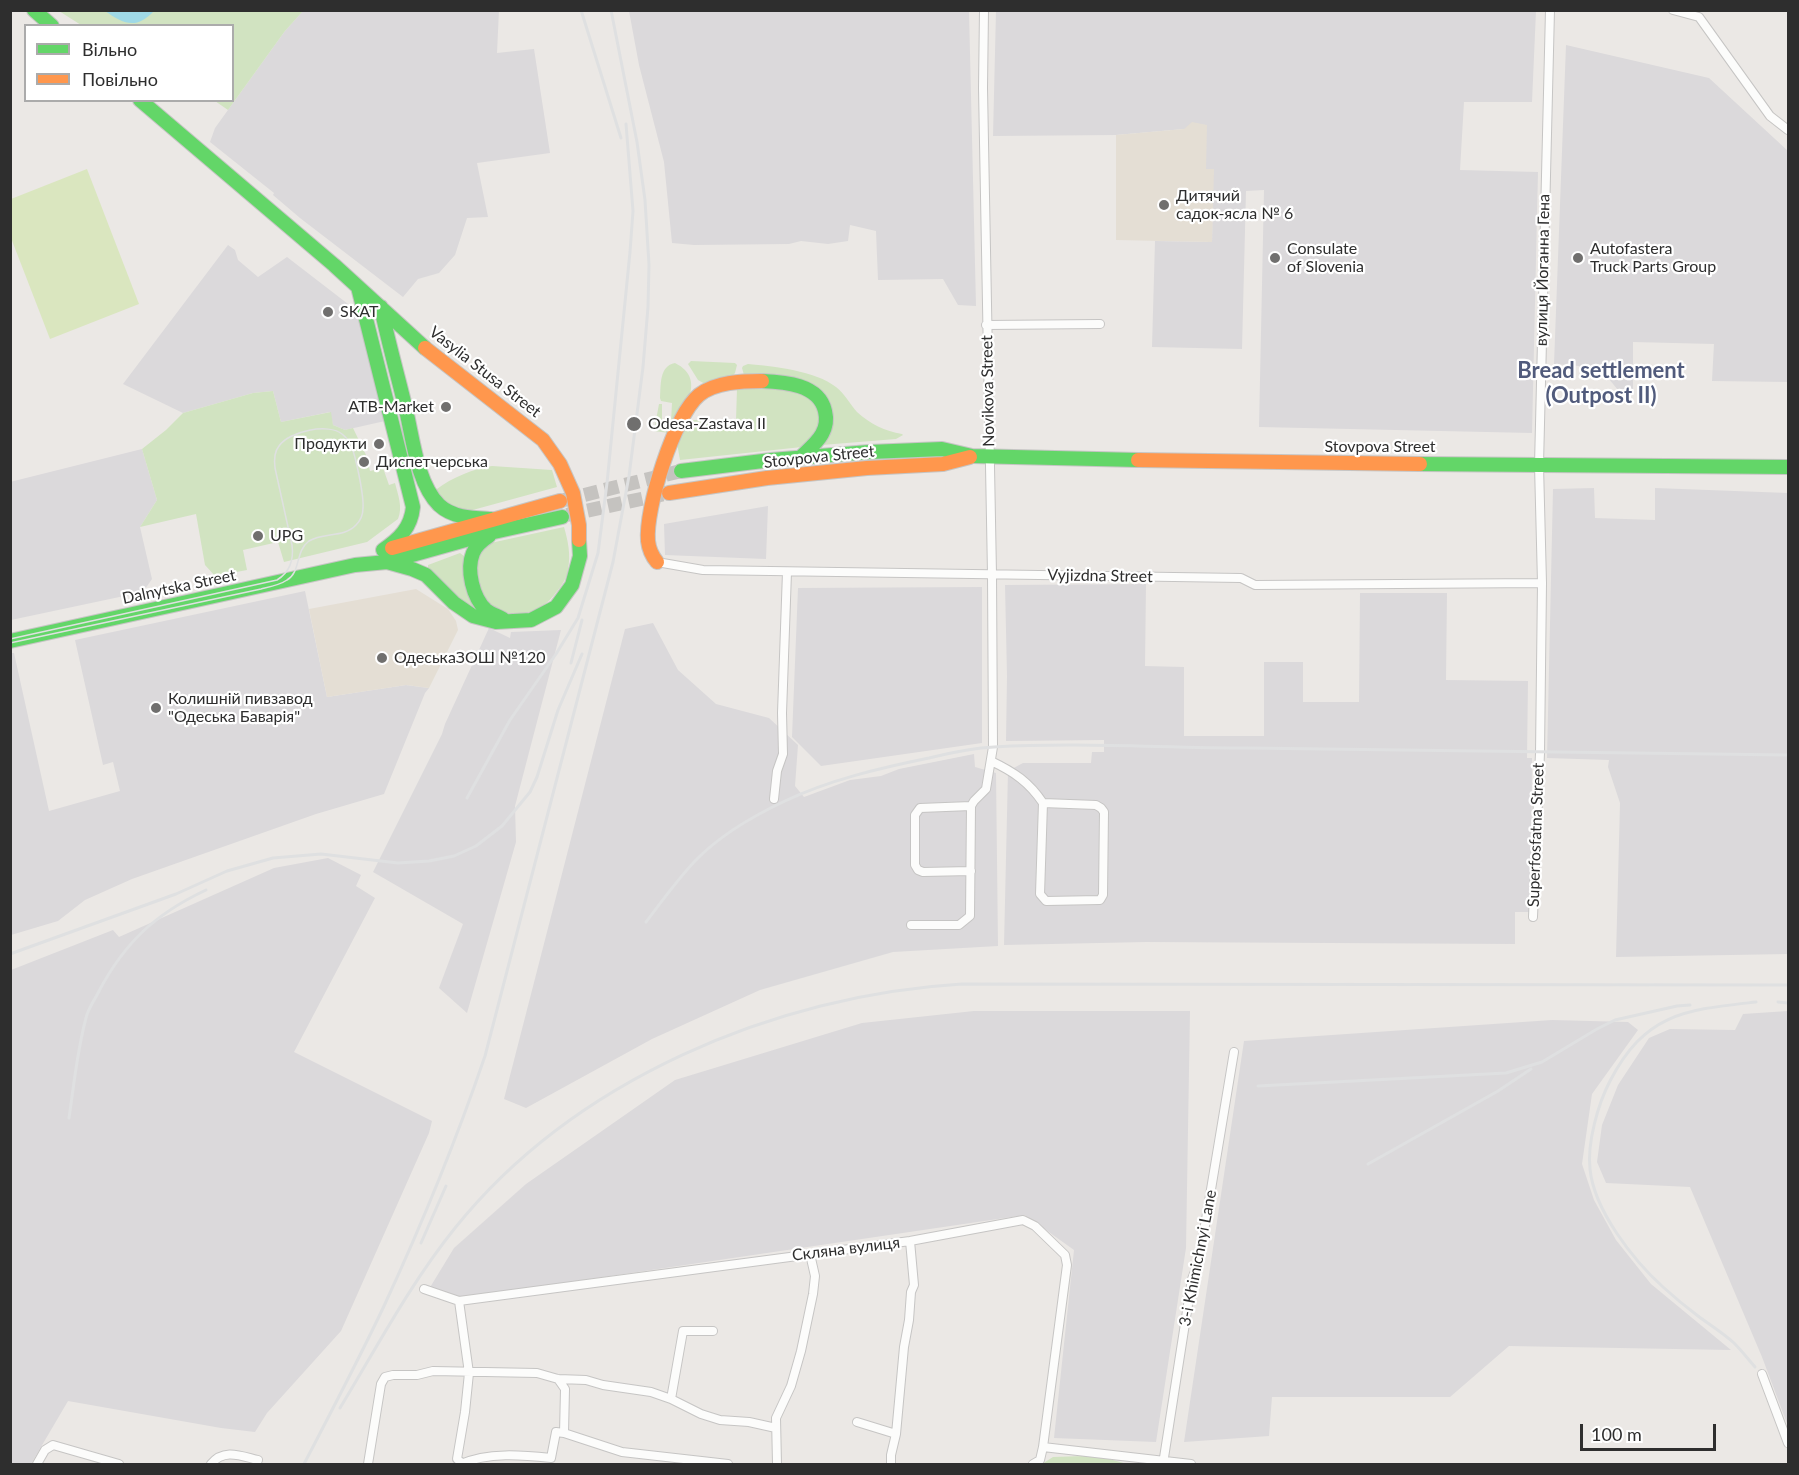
<!DOCTYPE html>
<meta charset="utf-8">
<style>
body{margin:0}
#map{position:relative;width:1799px;height:1475px;overflow:hidden;background:#ebe8e5;font-family:Lato,sans-serif}
canvas{display:block}
.frame{position:absolute;inset:0;border:12px solid #2e2e2e;pointer-events:none}
.legend{position:absolute;left:24px;top:24px;width:210px;height:78px;box-sizing:border-box;background:#fff;border:2px solid #ababab;margin:0;padding:8px 10px;list-style:none;font-size:18px;color:#2e2e2e}
.legend li{display:flex;align-items:center;gap:12px;height:30px}
.legend b{width:30px;border:2px solid #ababab}
.scale{position:absolute;left:1580px;top:1424px;width:136px;height:27px;box-sizing:border-box;border:3px solid #2e2e2e;border-top:0;padding-left:8px;font-size:18px;line-height:21px;white-space:nowrap;color:#2e2e2e;-webkit-text-stroke:4px #fff;paint-order:stroke}
</style>
<div id="map">
<canvas width="1799" height="1475"></canvas>
<div class="frame"></div>
<ul class="legend">
<li><b style="height:8px;background:#63d668"></b>Вільно</li>
<li><b style="height:8px;background:#ff974d"></b>Повільно</li>
</ul>
<div class="scale">100 m</div>
</div>
<script>
const g = document.querySelector('canvas').getContext('2d');
g.lineJoin = 'round';
function paint(path, color) { g.fillStyle = color; g.fill(path, 'evenodd'); }
function strokePath(path, color, width, dash) { g.strokeStyle = color; g.lineWidth = width; g.lineCap = dash ? 'butt' : 'round'; g.setLineDash(dash || []); g.stroke(path); }
function write(font, color, halo, rows, align = 'center') {
  g.font = font + ' Lato,sans-serif'; g.lineWidth = 4.5; g.setLineDash([]); g.textBaseline = 'middle'; g.strokeStyle = halo; g.fillStyle = color; for (const [text, x, y, turn = 0] of rows) {
    g.save(); g.translate(x, y); g.rotate((+turn || 0) * Math.PI / 180); g.textAlign = isNaN(turn) ? turn : align; if (halo) g.strokeText(text, 0, 0); g.fillText(text, 0, 0); g.restore();
  }
}
const industrial = new Path2D(`
 M499,10L497,53L534,49L550,153L477,163L488,217L467,218L455,255L439,273L418,279L403,297L300,218L273,195L274,193L210,142L215,128L285,31L303,11Z
 M629,11H969L976,306L958,305L943,279L878,280L876,231L850,225L848,241L828,244L801,241L789,244L694,245L672,243L664,162L639,65Z
 M996,11H1536L1532,102H1464L1460,170L1538,172L1532,433L1259,427L1264,190L1246,191L1242,349L1152,347L1155,241L1212,242L1213,169H1206L1184,129L1116,135L993,136Z
 M1566,45L1709,78L1788,151V382L1712,381L1714,344L1633,342V393L1626,400L1609,379L1579,366L1554,364Z
 M228,245L235,250L238,260L258,277L287,257L361,314L385,421L345,430L333,425L330,412L281,422L273,391L253,393L183,413L123,384Z
 M142,449L157,500L140,527L152,579L143,592L11,620L10,482Z
 M1594,488L1595,518L1655,520V488L1788,493V954L1616,957L1620,803L1608,767L1609,760L1547,758L1553,489Z
 M768,506L766,559L665,555L664,524Z
 M1146,584L1145,666L1184,667V736H1264V662H1303V702H1359L1360,593H1447L1446,680L1528,681L1527,758H1532L1531,912H1515V944L1146,942L1004,945L1008,771L1023,763H1091L1092,752H1104V740L1006,741L1007,676L1005,585Z
 M982,587V743L821,766L792,737L798,588Z
 M305,591L327,697L406,685L429,688L425,693L384,794L316,814L132,879L85,900L58,921L11,935V653H14L49,811L120,791L113,762L103,765L75,640Z
 M653,623L678,670L716,704L769,718L798,745L795,786L804,797L850,780L881,776L899,769L974,754L975,767L996,773L998,946L893,952L760,990L652,1039L526,1108L504,1099L625,629Z
 M489,628L510,638L511,632L561,630L515,806L516,842L467,1013L439,988L463,924L373,872L442,734L445,724Z
 M328,858L361,875L356,886L375,898L294,1052L432,1121L429,1133L341,1331L267,1413L255,1432L221,1428L68,1401L31,1464H11V970L113,930L119,937L274,868Z
 M974,1011H1190L1186,1248L1156,1442L1054,1438L1074,1250L1025,1215L461,1298L429,1289L454,1248L526,1184L675,1080L862,1023Z
 M1788,1011V1426L1762,1357L1690,1187L1606,1183L1597,1162L1602,1125L1618,1085L1649,1038L1670,1029L1735,1030L1743,1014Z
 M1552,1020L1628,1022L1638,1030L1592,1094L1582,1164L1594,1200L1616,1240L1651,1284L1731,1350L1509,1346L1450,1397H1272L1269,1436L1184,1442L1244,1041Z`);
const education = new Path2D(`
 M1192,122L1207,125L1206,169H1214L1212,242L1116,240V135L1184,129Z
 M416,589L448,609L456,621L458,630L429,688L406,685L327,697L309,609Z`);
const green = new Path2D(`
 M59,11H303L285,31L228,110L215,101L232,100V26L81,25Z
 M691,361L735,363L737,365L735,373L731,378L705,384L698,380L688,364Z
 M675,363C709,380 681,412 669,433L654,431L659,404H662V422H671L672,403L661,401L660,398C661,385 659,366 675,363Z
 M748,364C773,366 816,371 836,387C845,394 850,404 857,412C870,424 885,431 902,434L903,435L896,439L822,445L826,399L744,375L742,368L743,366Z
 M737,388C759,388 817,384 819,415C820,429 811,439 802,447L680,460L677,443L689,420L736,421Z
 M273,391L281,422L331,412L333,425L345,430L353,428L366,455L370,471L383,468L389,485L395,483C398,495 403,507 398,519L367,542L284,562L278,542L243,550L247,570L215,576L205,565L196,514L140,527L157,500L142,449L166,430L183,413L253,393Z
 M492,466L552,470L557,487L469,511C454,509 445,503 436,492L437,489C451,478 475,468 492,466Z
 M564,527C568,541 571,555 568,569C567,577 563,584 558,590C540,616 516,620 488,607C479,585 470,565 486,544Z
 M460,553L464,556L466,583L474,609L463,605L428,569V565Z
 M1084,1456L1106,1458L1127,1464H1042L1053,1457Z`);
const pitch = new Path2D(`
 M87,169L139,304L50,339L11,238V199Z`);
const water = new Path2D(`
 M105,11H154C136,30 124,24 105,11Z`);
const primaryTunnel = new Path2D(`
 M564,500L681,471
 M567,515L669,493`);
const street = new Path2D(`
 M1673,10L1699,17L1770,116L1788,130
 M986,325L1100,324
 M657,562L703,570L1241,578L1255,585L1542,583
 M991,761C1014,772 1029,782 1043,803L1096,805L1101,808L1104,812L1103,895L1100,900L1046,901L1040,894L1043,803
 M774,799L777,771L783,754L782,713L787,572
 M971,871L923,872L918,870L915,865V815L920,808L971,806
 M1533,917L1540,753L1542,583L1539,465L1550,10
 M911,925H959L970,916L971,806L974,801L986,789L993,747L992,574L983,88L984,10
 M424,1289L459,1301L910,1241L1023,1220L1035,1226L1065,1255L1067,1265L1043,1447
 M459,1301L469,1373L465,1412L457,1459L462,1463
 M1762,1374L1788,1443
 M558,1379L565,1389L564,1433
 M671,1399L683,1331H713
 M857,1422L896,1434
 M37,1464L45,1450L53,1445L119,1464
 M211,1464C224,1448 241,1456 258,1460
 M368,1464L381,1384L385,1377L393,1375H417L433,1371L537,1373L558,1379L586,1380L603,1385L651,1392L671,1399L701,1414L720,1420L749,1422L776,1428
 M461,1464C488,1452 522,1455 551,1458L556,1432L564,1433L622,1452L728,1464
 M777,1464L776,1418L791,1386L801,1351L813,1294L815,1276L810,1254
 M891,1464V1455L896,1434L904,1347L909,1320L911,1292L914,1285L910,1241
 M1033,1464L1040,1460L1043,1447L1191,1464
 M1163,1464L1192,1279L1199,1261L1234,1052`);
const fast = new Path2D(`
 M34,10L52,26
 M140,100L334,265L425,348
 M358,287L413,507C411,528 399,539 383,550
 M381,307C388,342 398,376 406,410C413,439 417,483 439,505C453,518 473,518 491,519
 M762,381C784,382 819,384 825,411C827,419 826,427 822,434C817,443 808,450 800,458
 M1420,464L1788,467
 M681,471L771,460L869,452L942,449L972,456L1138,460
 M489,536C483,540 476,545 473,553C466,570 473,598 486,610C491,614 498,616 503,619
 M387,562L412,569L426,575L454,603L473,616L496,622L531,620L556,607L572,585L580,556L579,540
 M10,641L355,565L387,562L494,532L562,517`);
const slow = new Path2D(`
 M425,348L543,440L560,464L573,493L579,525V540
 M1138,460L1420,464
 M669,493L767,478L867,468L943,464L970,457
 M392,548L560,501
 M657,562C652,556 649,550 648,541C645,509 674,416 699,395C715,382 742,381 762,381`);
const tram = new Path2D(`
 M10,639L277,580C290,572 294,560 292,545L275,468C274,460 274,452 279,446C289,431 329,423 342,434C346,437 349,441 351,445C356,457 364,496 363,508C363,515 361,520 356,525C344,538 323,532 309,541C295,551 301,572 287,580C280,585 269,587 261,589L10,643`);
const rail = new Path2D(`
 M581,10L621,138
 M571,663L582,620
 M467,798L510,720L556,654L578,618L598,553L607,483L630,252L633,211L626,124
 M646,922C662,901 677,880 695,861C719,836 753,816 785,801C829,780 880,768 929,758C950,753 972,748 994,747C1078,742 1162,748 1247,748C1427,749 1608,754 1788,755
 M10,954L176,894L227,871L273,858L321,854L398,863L429,861L454,856L476,846L502,826L530,792L537,777L558,710L582,654
 M1778,1002L1788,1003
 M1258,1086L1506,1073L1542,1062L1597,1029L1615,1020L1677,1006L1690,1005
 M69,1118C74,1085 77,1051 86,1018C88,1009 94,1001 98,993C124,943 155,914 206,890
 M1368,1164L1498,1091L1531,1069
 M421,1243L446,1186
 M1755,1367C1748,1359 1742,1351 1734,1343C1723,1333 1710,1325 1698,1316C1686,1307 1674,1297 1663,1287C1633,1260 1594,1210 1590,1169C1587,1143 1598,1104 1610,1081C1646,1012 1686,1010 1756,1002
 M340,1408C377,1347 410,1284 455,1228C574,1080 775,995 962,984L1788,985
 M304,1464C331,1412 359,1359 384,1306C422,1224 456,1141 485,1056L613,562L629,476L643,367L648,307L649,265L645,200L637,142L611,10`);
const markers = [
 [1164,205,6,"#706f6e"],
 [1275,258,6,"#706f6e"],
 [1578,258,6,"#706f6e"],
 [328,312,6,"#706f6e"],
 [446,407,6,"#706f6e"],
 [634,424,8,"#706f6e"],
 [379,444,6,"#706f6e"],
 [364,462,6,"#706f6e"],
 [258,536,6,"#706f6e"],
 [382,658,6,"#706f6e"],
 [156,708,6,"#706f6e"]
];
const poiNames = [
 ["Дитячий",1176,196],
 ["садок-ясла № 6",1176,214],
 ["Consulate",1287,249],
 ["of Slovenia",1287,267],
 ["Autofastera",1590,249],
 ["Truck Parts Group",1590,267],
 ["SKAT",340,312],
 ["ATB-Market",434,407,"right"],
 ["Odesa-Zastava II",648,424],
 ["Продукти",367,444,"right"],
 ["Диспетчерська",376,462],
 ["UPG",270,536],
 ["ОдеськаЗОШ №120",394,658],
 ["Колишній пивзавод",168,699],
 ["\"Одеська Баварія\"",168,717]
];
const streetNames = [
 ["вулиця Йоганна Гена",1543,270,-89],
 ["Vasylia Stusa Street",485,372,38],
 ["Novikova Street",988,391,-91],
 ["Stovpova Street",1380,447],
 ["Stovpova Street",819,457,-6],
 ["Vyjizdna Street",1100,576,1],
 ["Dalnytska Street",179,587,-12],
 ["Superfosfatna Street",1536,835,-88],
 ["Скляна вулиця",846,1249,-7],
 ["3-i Khimichnyi Lane",1198,1258,-79]
];
const districtNames = [
 ["Bread settlement",1601,371],
 ["(Outpost II)",1601,396]
];
paint(industrial, '#dbd9db');
paint(education, '#e4ded4');
paint(green, '#d1e3c1');
paint(pitch, '#dae6bf');
paint(water, '#9fd9e6');
strokePath(primaryTunnel, '#c5c3c0', 14, [14, 7]);
strokePath(street, '#c6c5c4', 10);
strokePath(fast, '#c6c5c4', 16);
strokePath(slow, '#c6c5c4', 16);
strokePath(street, '#fcfcfb', 8);
strokePath(fast, '#63d668', 14);
strokePath(slow, '#ff974d', 14);
strokePath(tram, '#dfe0e1', 1.5);
strokePath(rail, '#dfe0e1', 3);
for (const [x, y, r, color] of markers) { const dot = new Path2D(); dot.arc(x, y, r, 0, 2 * Math.PI); g.fillStyle = color; g.fill(dot); strokePath(dot, '#fff', 2); }
write('16px', '#2e2e2e', '#fff', poiNames, 'left');
write('16px', '#2e2e2e', '#fff', streetNames);
write('bold 22px', '#515b7c', '#fff', districtNames);
</script>
